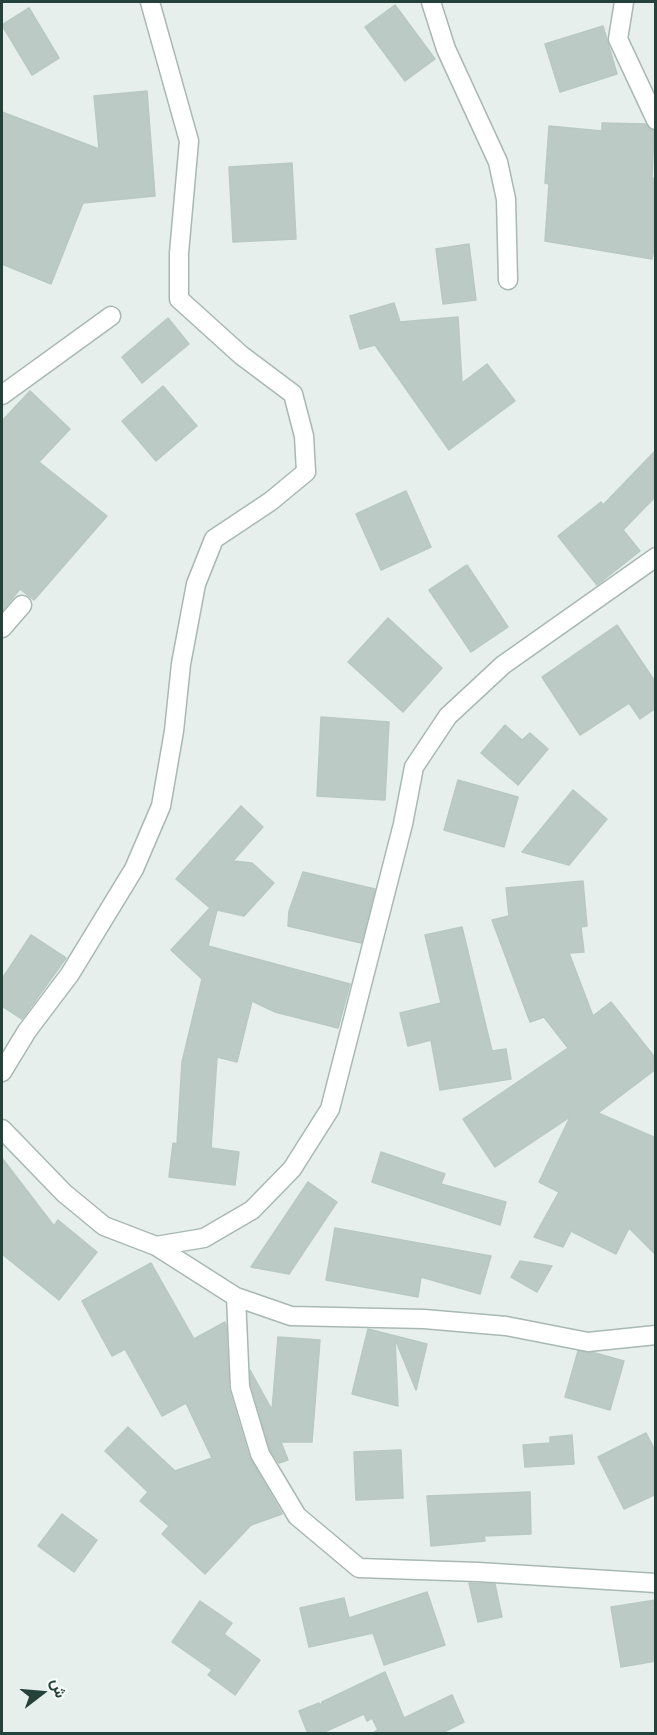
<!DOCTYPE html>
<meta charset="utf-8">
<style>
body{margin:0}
#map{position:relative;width:657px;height:1735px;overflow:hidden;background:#e6efeb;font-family:Commissioner,Vazirmatn,sans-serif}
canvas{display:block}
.frame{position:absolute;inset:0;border:3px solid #24423a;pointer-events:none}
.north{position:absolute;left:12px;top:1663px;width:60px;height:60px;-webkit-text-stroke:4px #f7fbf9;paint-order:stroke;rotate:74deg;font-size:16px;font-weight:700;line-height:24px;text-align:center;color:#24423a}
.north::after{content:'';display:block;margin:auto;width:21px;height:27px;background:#24423a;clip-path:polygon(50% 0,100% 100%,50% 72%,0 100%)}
</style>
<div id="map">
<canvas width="657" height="1735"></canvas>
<div class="frame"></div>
<div class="north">ش</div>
</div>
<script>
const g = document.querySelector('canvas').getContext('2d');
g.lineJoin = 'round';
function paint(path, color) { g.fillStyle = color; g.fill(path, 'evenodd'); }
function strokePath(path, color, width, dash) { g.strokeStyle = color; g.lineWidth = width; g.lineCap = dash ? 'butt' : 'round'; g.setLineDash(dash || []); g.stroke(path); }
const building = new Path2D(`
 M395,5L435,59L405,81L365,27Z
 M29,8L59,58L32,75L2,25Z
 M603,26L617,74L560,92L545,44Z
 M147,91L155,196L83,203L51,284L2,264V112L99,149L94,96Z
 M602,123L646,124L654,131L652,178H656V238L652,259L545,241L549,184L545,183L549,126L602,131Z
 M292,163L296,239L233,242L229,167Z
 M469,244L476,300L443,304L436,249Z
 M394,303L400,322L458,317L462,383L487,364L515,401L449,450L375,345L360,349L350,316Z
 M168,318L189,344L142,383L122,357Z
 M163,386L197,426L156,461L122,421Z
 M30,391L70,429L39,462L107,516L34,600L20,589L2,611V421Z
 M656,450V496L623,530L640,551L597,585L558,536L601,502L603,505Z
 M406,491L431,547L381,570L356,514Z
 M467,565L508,627L471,652L429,590Z
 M388,618L442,668L403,712L348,662Z
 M617,625L656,683V708L640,719L629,703L580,735L542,677Z
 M321,717L389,722L385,800L317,796Z
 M505,725L522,740L530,733L548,749L518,785L481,753Z
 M458,780L518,797L504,847L444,830Z
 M573,790L607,819L569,865L522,852Z
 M241,806L263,827L233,861L252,863L274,883L244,916L217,910L208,946L350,984L338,1028L275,1012L252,1001L237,1062L217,1057L211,1148L239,1152L235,1185L169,1177L173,1143L177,1144L182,1062L202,979L171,950L210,908L176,879Z
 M303,872L375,889L361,943L288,926L289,911Z
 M583,881L587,926L581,927L584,952L569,953L593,1016L611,1002L656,1059V1069L598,1113L656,1138V1255L629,1228L616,1254L571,1231L563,1247L534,1237L559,1192L539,1182L570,1117L495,1167L463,1119L568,1048L544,1017L530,1022L492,920L509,916L506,888Z
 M462,927L492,1051L506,1049L511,1079L440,1090L431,1040L408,1046L400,1013L441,1003L425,935Z
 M31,935L66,958L22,1019L2,1006V979Z
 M381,1152L445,1174L441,1184L506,1202L500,1225L372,1182Z
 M2,1158L54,1226L58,1220L97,1252L59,1300L2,1254Z
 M308,1182L337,1202L289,1274L251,1267Z
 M335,1228L491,1256L480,1294L421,1277L418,1297L326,1280Z
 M520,1261L552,1266L537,1292L511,1277Z
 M151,1263L194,1339L225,1322L226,1325L229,1390L249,1457L282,1514L251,1525L205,1574L162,1534L169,1526L140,1501L148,1492L105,1451L128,1427L175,1471L212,1458L186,1403L162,1416L125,1349L112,1356L82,1301Z
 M368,1329L427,1344L416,1390L395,1339L398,1406L352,1394Z
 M278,1337L320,1340L312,1442H281L288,1460L279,1463L270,1449L251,1385L250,1370L272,1410Z
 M578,1351L595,1353L624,1361L610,1410L565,1397Z
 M646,1433L656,1452V1494L624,1509L598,1457Z
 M572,1435L574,1464L525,1467L523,1445L550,1443V1437Z
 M401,1450L403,1498L356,1500L354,1452Z
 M530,1492L531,1534L484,1536L485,1541L431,1546L427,1496Z
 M62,1514L97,1540L74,1572L38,1546Z
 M469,1583L495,1584L502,1617L478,1622Z
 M427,1592L445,1645L384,1665L373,1633L309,1647L300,1608L344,1598L349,1618Z
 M656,1600V1661L621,1667L611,1607Z
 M200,1601L232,1623L224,1634L260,1660L235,1695L208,1675L212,1670L172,1642Z
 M385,1672L404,1718L452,1695L464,1722L440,1734H371L378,1730L372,1718L367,1721L364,1714L320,1734H308L299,1711L319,1703L322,1705V1702Z`);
const minor = new Path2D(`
 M431,2L446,49L498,162L506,199L508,280
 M624,2L618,39L656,120
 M2,395L111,316
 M2,628L22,605
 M2,1072L27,1031L70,974L134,869L161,806L174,731L181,664L196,584L214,539L271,501L306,472L304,436L293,394L241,355L179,299V253L189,141L150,2
 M2,1129L64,1193L104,1226L156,1246L236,1297L291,1316L424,1319L506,1326L588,1342L656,1335
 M156,1246L204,1238L252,1210L292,1169L330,1109L403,824L414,767L448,716L503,665L656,557
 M236,1297L240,1387L260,1454L297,1516L359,1568L478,1572L656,1583`);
paint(building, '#bbcac4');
strokePath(building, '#b8c9c2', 1.5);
strokePath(minor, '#a8b8b2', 21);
strokePath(minor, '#fff', 18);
</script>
